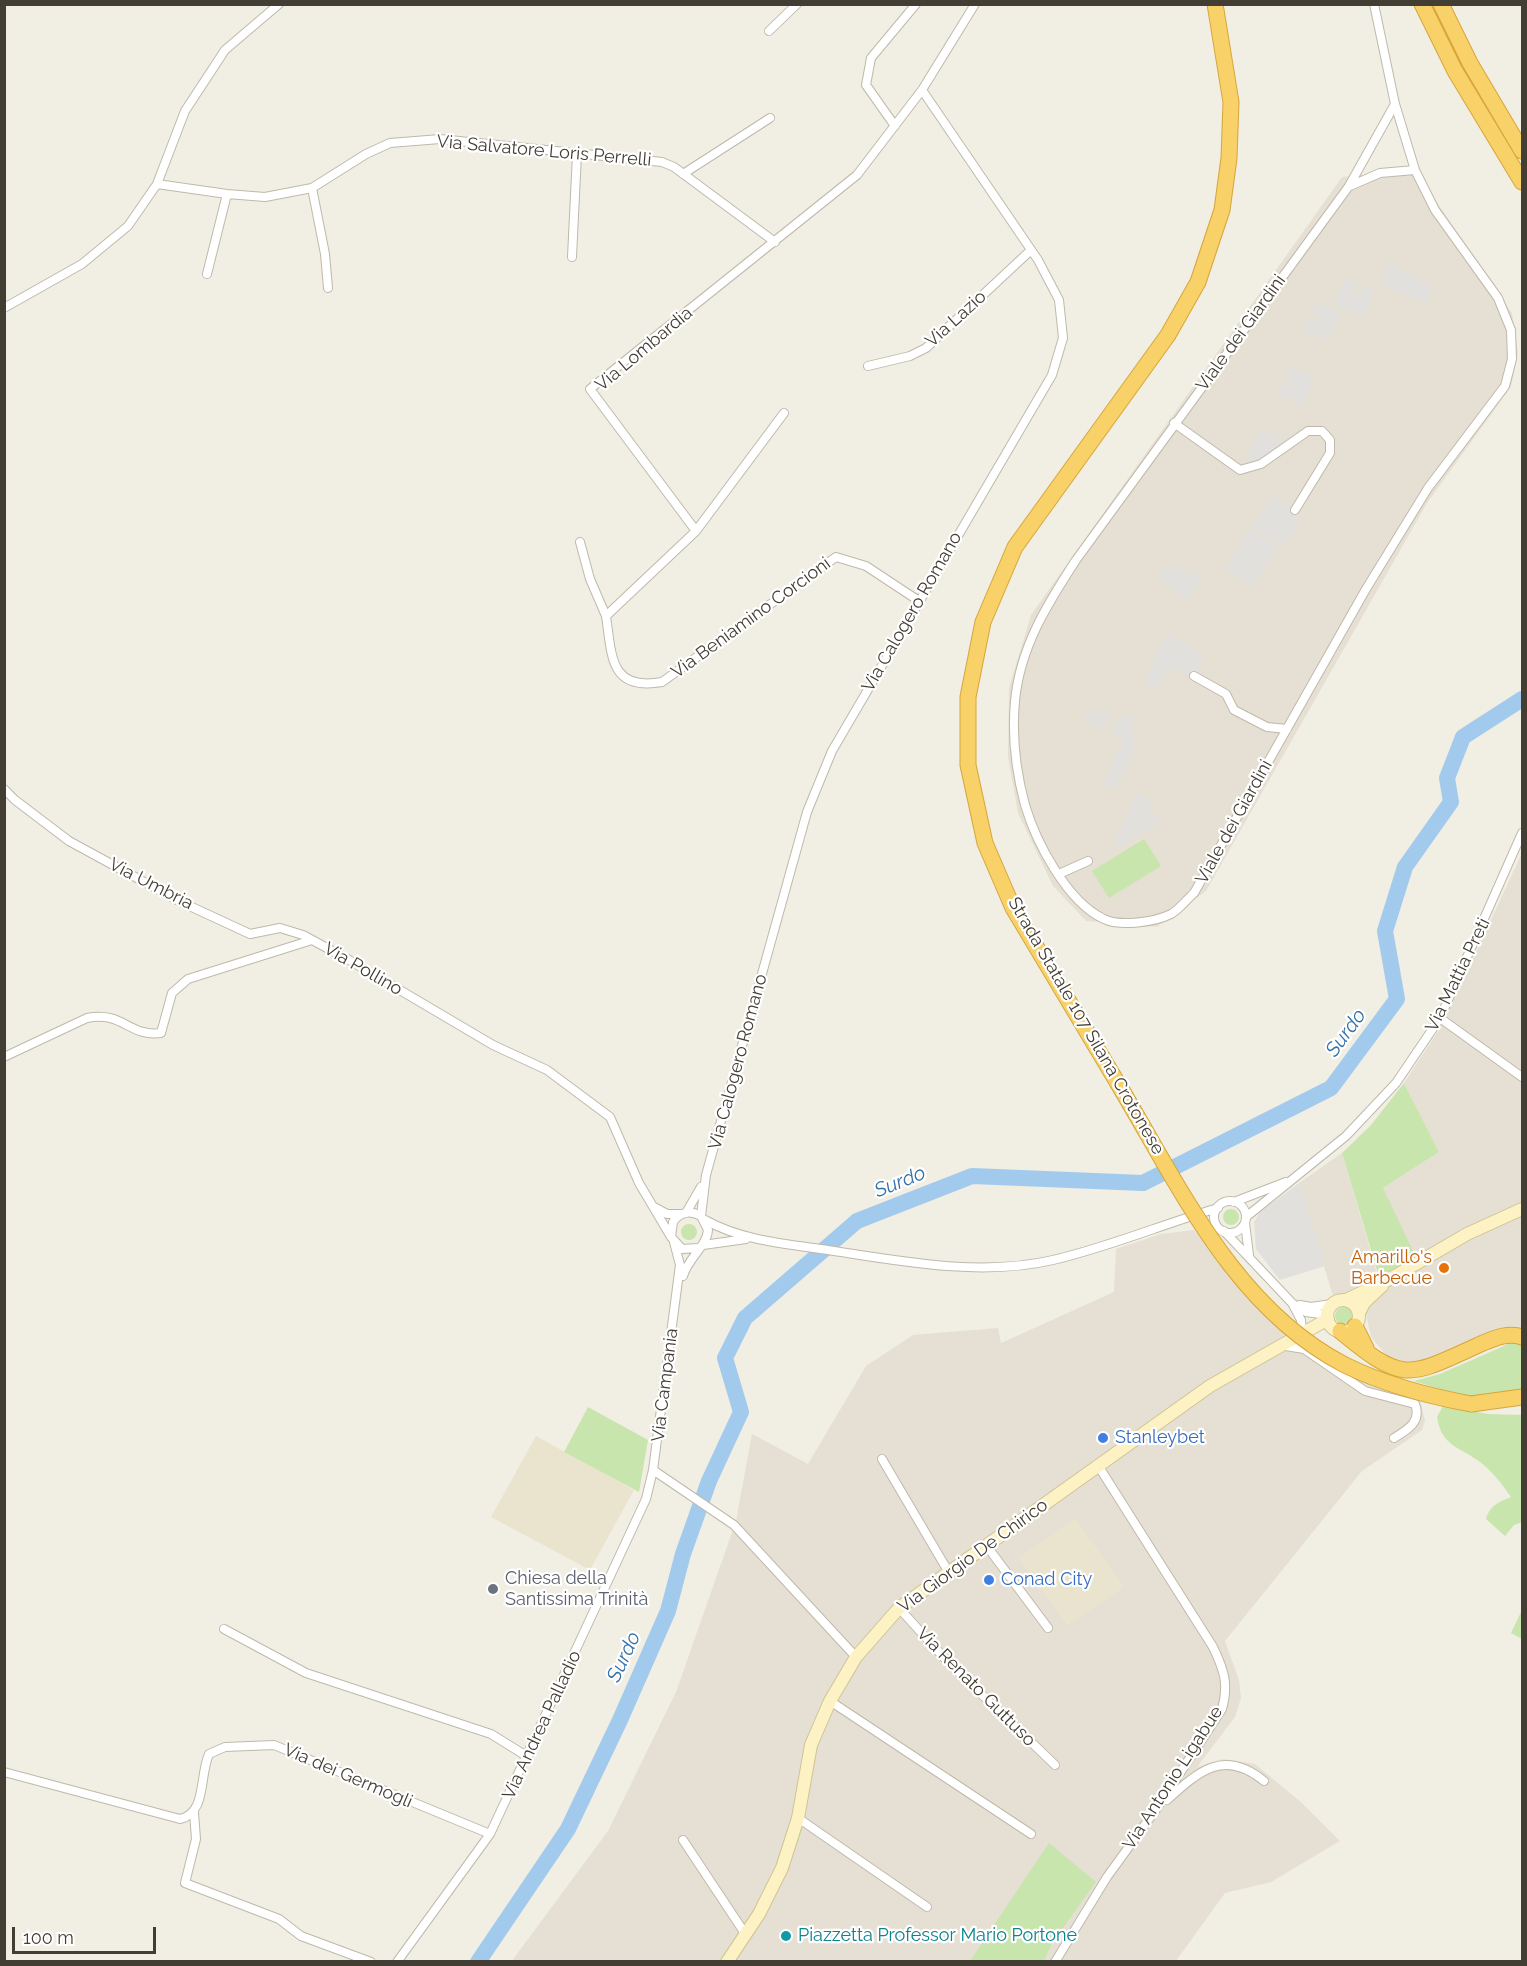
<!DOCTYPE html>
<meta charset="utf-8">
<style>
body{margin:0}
#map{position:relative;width:1527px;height:1966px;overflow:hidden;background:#f1eee4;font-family:Raleway,sans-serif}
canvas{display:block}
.frame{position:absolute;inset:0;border:6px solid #433e34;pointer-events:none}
.scale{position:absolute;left:12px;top:1927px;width:144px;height:27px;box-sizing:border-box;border:3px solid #433e34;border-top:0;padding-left:8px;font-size:18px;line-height:21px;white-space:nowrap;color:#433e34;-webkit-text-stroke:4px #fff;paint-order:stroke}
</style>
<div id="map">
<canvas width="1527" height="1966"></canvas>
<div class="frame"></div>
<div class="scale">100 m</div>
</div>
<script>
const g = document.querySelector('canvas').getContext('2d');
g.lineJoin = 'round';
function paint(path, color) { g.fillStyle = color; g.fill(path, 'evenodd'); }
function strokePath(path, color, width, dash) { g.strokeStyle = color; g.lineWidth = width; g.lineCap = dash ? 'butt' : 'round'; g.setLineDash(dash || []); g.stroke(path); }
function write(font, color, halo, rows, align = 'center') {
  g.font = font + ' Raleway,sans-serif'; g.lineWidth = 4.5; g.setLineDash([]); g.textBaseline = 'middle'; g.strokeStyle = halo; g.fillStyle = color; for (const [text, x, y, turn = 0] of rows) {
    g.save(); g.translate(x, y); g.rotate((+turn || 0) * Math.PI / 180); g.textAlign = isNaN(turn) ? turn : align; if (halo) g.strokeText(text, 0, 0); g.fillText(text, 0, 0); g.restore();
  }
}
const residential = new Path2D(`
 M1415,170L1512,313L1518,353L1511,387L1427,503L1206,891L1157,927L1086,921L1053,886L1018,813L1008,757L1009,688L1031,615L1342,177Z
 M1522,853V1329L1517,1327L1495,1330L1424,1363L1404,1361L1388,1357L1371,1337L1366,1314L1333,1296L1299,1183L1342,1153L1378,1277L1383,1188L1439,1152L1404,1083L1442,1025Z
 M1194,1230L1286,1334L1361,1379L1420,1400L1425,1421L1422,1430L1362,1471L1225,1641L1239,1680L1241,1698L1235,1717L1197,1767L1223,1759L1255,1764L1302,1803L1340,1841L1271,1882L1225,1893L1176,1961L511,1962L608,1831L676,1692L736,1521L752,1434L808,1464L866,1366L913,1335L998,1328L1001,1343L1114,1292L1116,1249L1161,1234Z`);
const education = new Path2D(`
 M536,1436L634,1490L590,1570L491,1517Z
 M1075,1518L1124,1587L1067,1625L1019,1558Z`);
const green = new Path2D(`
 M1144,839L1161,866L1109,898L1092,871Z
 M1404,1083L1439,1152L1383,1188L1416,1257L1379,1277L1342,1153L1371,1125Z
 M1223 1217a8 8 0 1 1 16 0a8 8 0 1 1-16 0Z
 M681 1232a8 8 0 1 1 16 0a8 8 0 1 1-16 0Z
 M1335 1316a9 9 0 1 1 18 0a9 9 0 1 1-18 0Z
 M1513,1342H1522V1392L1461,1396L1414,1381L1440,1374Z
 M1443,1406L1488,1414L1522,1415V1522L1514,1525L1505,1536L1486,1519C1490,1505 1499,1502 1511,1497C1502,1484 1492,1471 1480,1462C1459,1446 1442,1447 1437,1417Z
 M588,1407L648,1440L639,1492L564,1452Z
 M1522,1610V1639L1511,1633Z
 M1049,1843L1096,1882L1052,1943L1044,1961H970Z`);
const parking = new Path2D(`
 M1389,261L1432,287L1426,303L1381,284Z
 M1345,278L1358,283L1353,293L1359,295L1363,286L1374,290L1364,316L1335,305Z
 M1316,301L1341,312L1329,341L1303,330L1308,317L1318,322L1320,317L1311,312Z
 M1289,366L1315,377L1303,406L1276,395L1282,383L1291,387L1294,382L1285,377Z
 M1260,427L1286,440L1260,461L1249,465L1246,459Z
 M1273,496L1299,512L1295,519L1300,522L1284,548L1251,528Z
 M1250,530L1277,547L1253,586L1223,568Z
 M1175,566L1189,576L1193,571L1203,579L1186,601L1157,577L1165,567Z
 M1166,633L1204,656L1193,679L1170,667L1157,688L1144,682Z
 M1087,711L1110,712L1103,729L1082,721Z
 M1120,715L1133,717V754L1114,790L1103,785L1123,741L1111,735Z
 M1137,794L1146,797L1160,823L1118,848L1115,842Z
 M1299,1183L1325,1266L1280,1280L1256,1249L1254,1222L1260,1212Z`);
const river = new Path2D(`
 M478,1962L568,1829L620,1720L668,1611L683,1554L709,1481L741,1412L725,1358L745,1318L857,1221L972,1176L1143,1183L1331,1088L1397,999L1385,931L1405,867L1451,802L1447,778L1463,737L1522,699`);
const street = new Path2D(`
 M1374,4L1395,104L1415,170L1435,210L1498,298L1511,330L1512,359L1505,386L1428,488L1366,589L1194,893C1187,899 1179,910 1171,914C1155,922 1120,927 1104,919C1067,902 1036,842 1025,805C1016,772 1012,734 1015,701C1020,647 1048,603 1076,560L1349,186L1395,104
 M769,31L797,4
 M895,126L866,85L871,58L916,4
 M683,174L770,118
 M157,184L227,194L265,197L312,188L366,154L390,143L440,139L662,162L674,167L775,242
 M1350,186L1380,173L1415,170
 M312,188L325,254L328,288
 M572,257L577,154
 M207,274L227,194
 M4,308L82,264L128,226L157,184L185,111L225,50L279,4
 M868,366L910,356L926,348L1031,250
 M784,413L696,531L606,616C612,657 610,691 662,682L836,557L866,566L919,601
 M1174,423L1240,470L1261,464L1308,431H1322L1330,440V453L1295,510
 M696,531L590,389L857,175L922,90L975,4
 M580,542L590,579L606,616
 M1194,676L1226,694L1234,710L1267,727L1287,729
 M4,789L15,800L69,841L181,902L250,934L280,928L303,935L349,960L493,1045L547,1070L610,1117L639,1183L671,1237
 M1059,874L1088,861
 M1440,1018L1522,1077
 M4,1057L87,1018C124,1011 128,1037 161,1033L172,993L188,979L312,940
 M1214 1217a16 16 0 1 1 32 0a16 16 0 1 1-32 0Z
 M1234,1202L1286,1182
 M654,1207L667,1214H680
 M686,1213L701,1187
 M701,1216L706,1175L807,812L832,751L1052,375L1063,338L1059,300L1038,260L922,90
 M1246,1217L1346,1136L1396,1083L1440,1018L1522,833
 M705,1220C743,1241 786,1244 828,1250C900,1261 981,1277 1053,1260C1109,1247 1163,1224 1218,1208
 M1245,1223L1249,1255
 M1224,1231L1292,1303L1306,1312L1327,1315
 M703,1245L746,1239
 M683,1276C688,1258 707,1246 708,1230L701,1216C690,1210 680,1212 673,1222L671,1237L682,1249L698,1248
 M1292,1303L1301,1320L1302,1332
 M1300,1305L1311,1307L1332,1304
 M1280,1345L1304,1349L1365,1391L1415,1404C1422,1422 1407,1430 1394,1438
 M882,1459L948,1571
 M653,1470L734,1525L856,1657
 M986,1545L1048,1628
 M899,1608L948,1662L1055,1765
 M224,1629L306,1673L491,1734L528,1757
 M830,1701L1031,1834
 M4,1772L180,1819C207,1813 199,1776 209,1754L225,1747L274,1745L490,1834
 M1167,1800C1199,1771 1224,1748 1264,1781
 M194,1813L196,1839L185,1883L279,1919L301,1936L371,1962
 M798,1818L927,1907
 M683,1840L746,1935
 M397,1962L490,1834L646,1499L653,1470L680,1265L674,1242
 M1055,1962L1107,1877L1157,1808L1222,1709C1229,1684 1224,1670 1213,1647L1099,1467`);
const secondary = new Path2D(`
 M1346,1300L1390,1279L1467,1234L1522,1209
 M1327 1316a16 16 0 1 1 32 0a16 16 0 1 1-32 0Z
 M1359,1313L1364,1303L1382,1286
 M727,1962L759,1914L782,1868L798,1818L811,1745L830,1701L856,1657L899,1608L1210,1386L1328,1319`);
const highway = new Path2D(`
 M1422,4L1455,71L1522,182
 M1441,4L1470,63L1522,151
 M1117,1082L1013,908L985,843L968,765V697L983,622L1015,547L1168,335L1198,282L1222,210L1229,158L1231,102L1215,4
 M1355,1326L1366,1348
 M1340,1331C1405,1385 1408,1377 1483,1343C1495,1338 1509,1332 1522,1337
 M1471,1404L1522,1397`);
const highwayBridge = new Path2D(`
 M1117,1082C1179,1185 1234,1308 1345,1365C1385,1385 1428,1396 1471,1404`);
const markers = [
 [1444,1268,6,"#e8710a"],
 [1103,1438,6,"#3f7fe0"],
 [989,1580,6,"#3f7fe0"],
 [493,1589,6,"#6b7280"],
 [786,1936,6,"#0f9aa8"]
];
const streetNames = [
 ["Via Salvatore Loris Perrelli",544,151,5],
 ["Via Lazio",956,319,-42],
 ["Viale dei Giardini",1241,333,-54],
 ["Via Lombardia",644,349,-40],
 ["Via Calogero Romano",912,612,-60],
 ["Via Beniamino Corcioni",751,618,-36],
 ["Viale dei Giardini",1234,822,-61],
 ["Via Umbria",151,884,27],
 ["Via Pollino",363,969,30],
 ["Via Mattia Preti",1458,975,-64],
 ["Strada Statale 107 Silana Crotonese",1086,1026,60],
 ["Via Calogero Romano",738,1062,-75],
 ["Via Campania",665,1385,-83],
 ["Via Giorgio De Chirico",973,1556,-36],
 ["Via Renato Guttuso",976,1687,45],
 ["Via Andrea Palladio",542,1725,-65],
 ["Via dei Germogli",348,1776,23],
 ["Via Antonio Ligabue",1173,1778,-57]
];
const foodNames = [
 ["Amarillo's",1432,1258],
 ["Barbecue",1432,1279]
];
const shopNames = [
 ["Stanleybet",1115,1438],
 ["Conad City",1001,1580]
];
const worshipNames = [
 ["Chiesa della",505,1579],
 ["Santissima Trinità",505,1600]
];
const cultureNames = [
 ["Piazzetta Professor Mario Portone",798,1936]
];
const waterNames = [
 ["Surdo",1346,1033,-54],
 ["Surdo",900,1182,-22],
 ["Surdo",624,1657,-65]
];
paint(residential, '#e5e0d3');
paint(education, '#eae4cf');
paint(green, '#c9e5ae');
paint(parking, '#e2e0dd');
strokePath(river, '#a2caed', 16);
strokePath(street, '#bfb9aa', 10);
strokePath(secondary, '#d0c396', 14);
strokePath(highway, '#d6a639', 17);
strokePath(street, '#fff', 8);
strokePath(secondary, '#fcf2c4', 12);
strokePath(highway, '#f8d169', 15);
strokePath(highwayBridge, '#d6a639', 17, []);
strokePath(highwayBridge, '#f8d169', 15);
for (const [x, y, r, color] of markers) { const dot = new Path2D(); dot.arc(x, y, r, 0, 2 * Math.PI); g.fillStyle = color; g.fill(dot); strokePath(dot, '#fff', 2); }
write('18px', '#433e34', '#fff', streetNames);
write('18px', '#c56008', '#fff', foodNames, 'right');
write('18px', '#366cbe', '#fff', shopNames, 'left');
write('18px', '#5b616d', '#fff', worshipNames, 'left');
write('18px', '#0d838f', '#fff', cultureNames, 'left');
write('italic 20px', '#3371aa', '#fff', waterNames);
</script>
